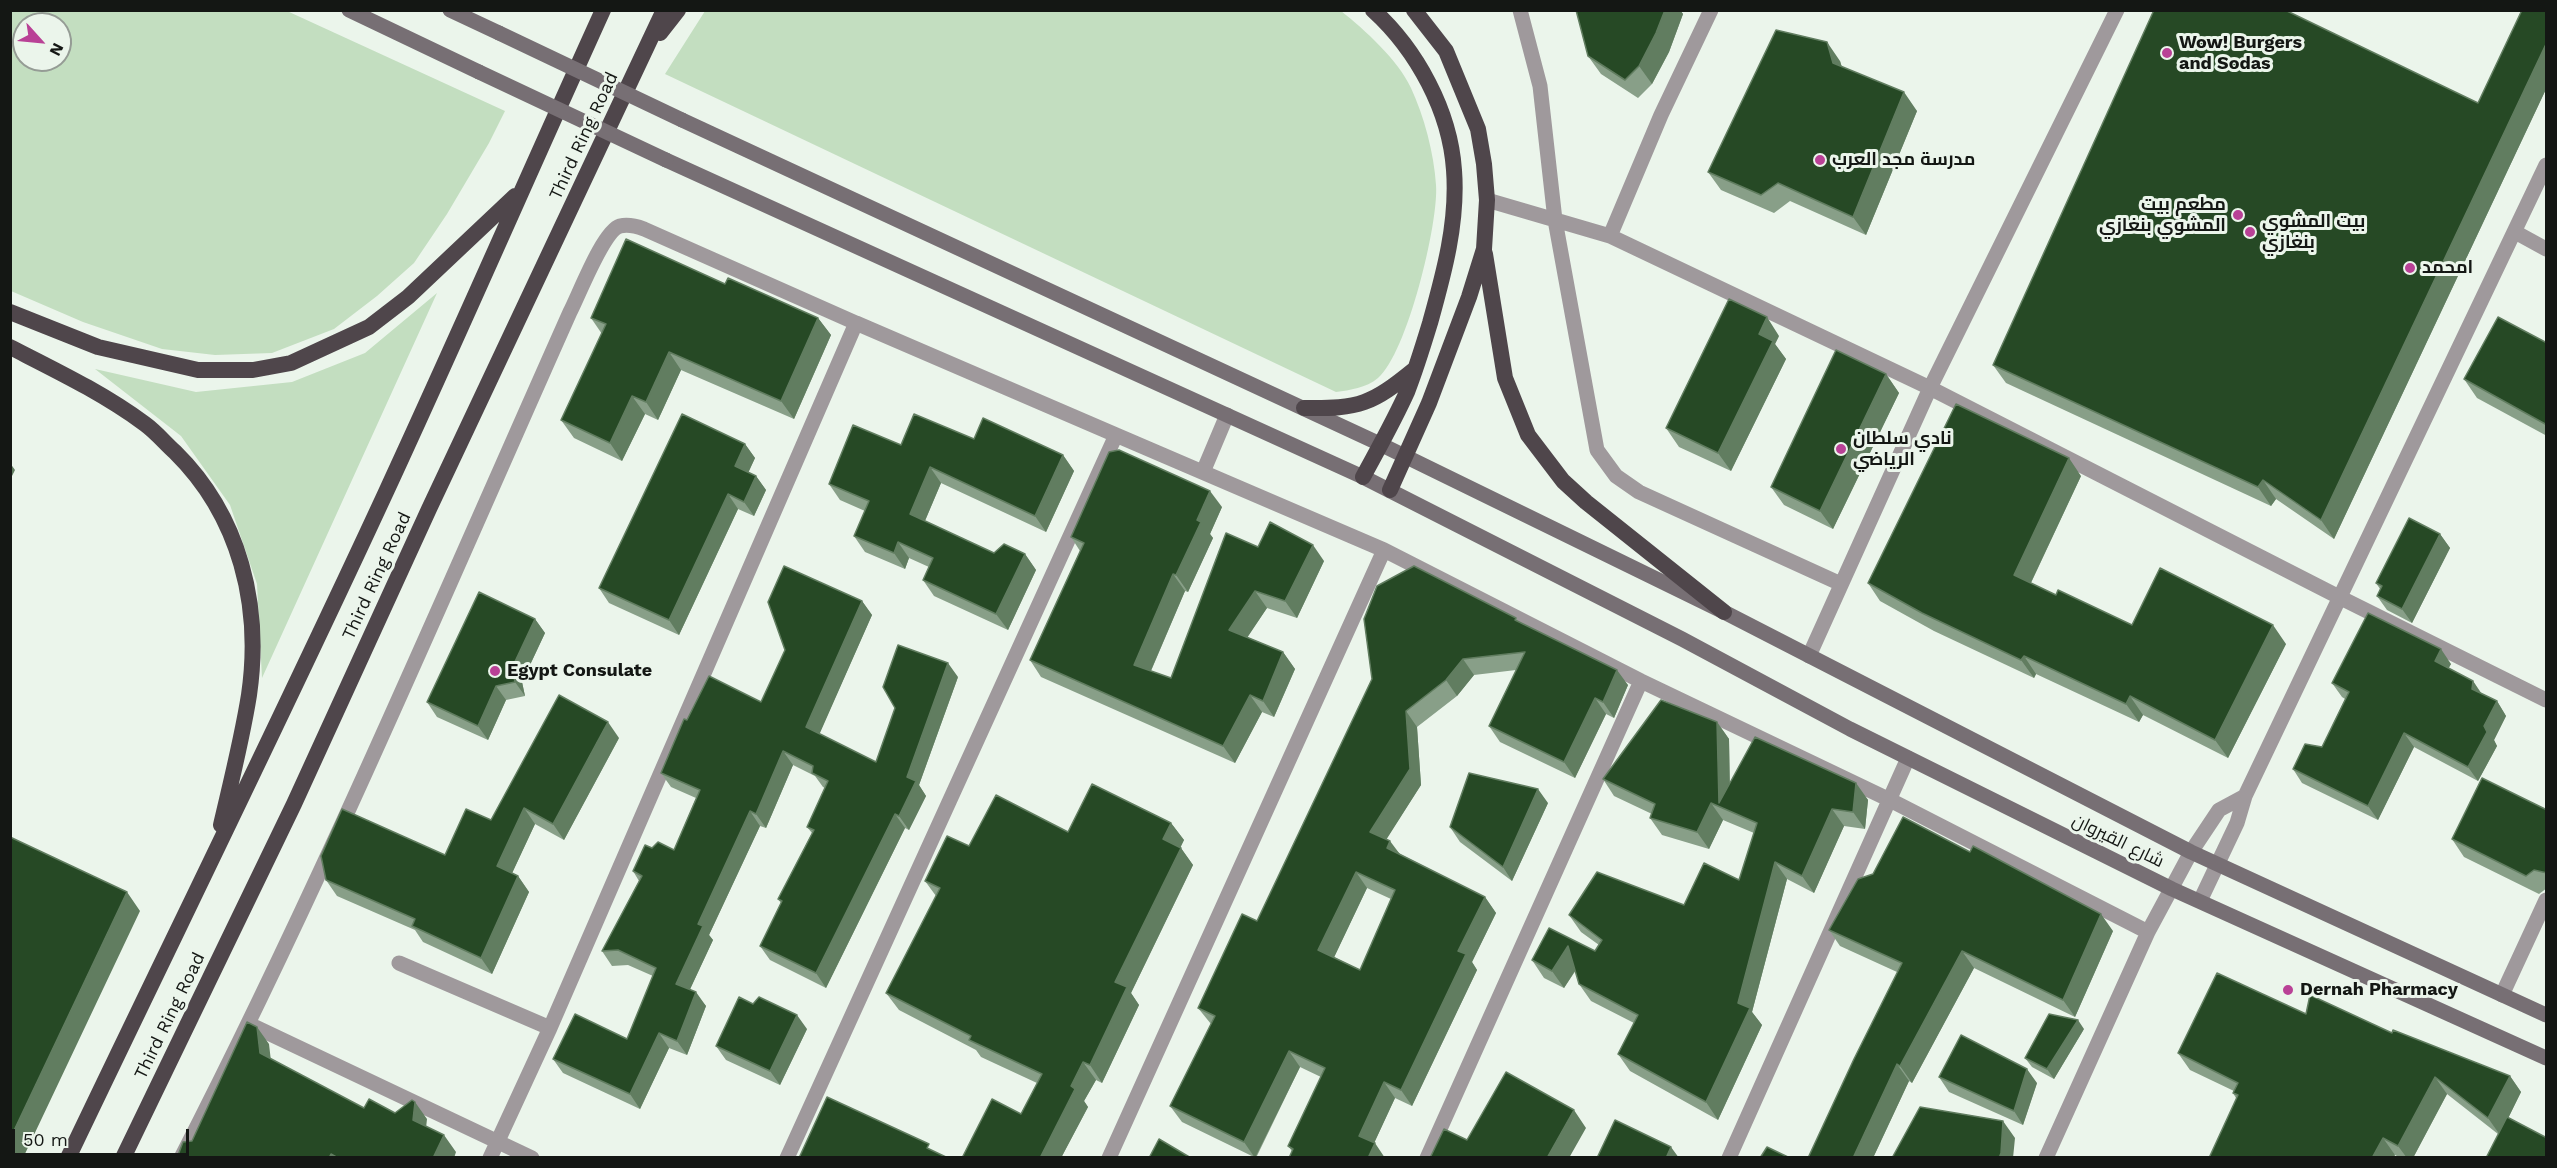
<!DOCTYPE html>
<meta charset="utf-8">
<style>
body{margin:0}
#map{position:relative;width:2557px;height:1168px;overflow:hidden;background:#ebf5eb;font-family:"Work Sans",sans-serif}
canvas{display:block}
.frame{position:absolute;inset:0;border:12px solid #141714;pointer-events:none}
.north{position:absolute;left:12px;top:12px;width:60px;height:60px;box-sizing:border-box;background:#ebf5eb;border:2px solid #959c95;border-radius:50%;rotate:117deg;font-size:16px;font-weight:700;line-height:24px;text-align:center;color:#141714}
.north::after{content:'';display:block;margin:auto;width:21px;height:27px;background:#b94196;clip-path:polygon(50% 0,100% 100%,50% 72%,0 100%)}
.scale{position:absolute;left:12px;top:1129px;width:177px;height:27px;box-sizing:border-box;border:3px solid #141714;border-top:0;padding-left:8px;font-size:18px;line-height:21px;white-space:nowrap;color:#141714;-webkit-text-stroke:4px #ebf5eb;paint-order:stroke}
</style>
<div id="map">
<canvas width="2557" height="1168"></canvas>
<div class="frame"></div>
<div class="north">N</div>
<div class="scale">50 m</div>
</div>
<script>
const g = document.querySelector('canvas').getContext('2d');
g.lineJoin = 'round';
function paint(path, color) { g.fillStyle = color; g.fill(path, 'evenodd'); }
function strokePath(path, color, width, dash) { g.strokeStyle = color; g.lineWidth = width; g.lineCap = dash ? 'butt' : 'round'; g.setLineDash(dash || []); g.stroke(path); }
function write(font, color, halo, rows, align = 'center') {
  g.font = font + ' "Work Sans",Cairo,sans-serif'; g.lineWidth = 6; g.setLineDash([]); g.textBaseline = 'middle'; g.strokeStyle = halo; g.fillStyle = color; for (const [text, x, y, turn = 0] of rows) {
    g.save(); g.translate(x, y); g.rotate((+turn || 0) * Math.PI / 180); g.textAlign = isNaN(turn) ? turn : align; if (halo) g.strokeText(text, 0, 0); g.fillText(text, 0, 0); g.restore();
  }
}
const green = new Path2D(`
 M11,10L287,11L505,111L489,143L447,214L414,263L377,296L334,329L272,353L215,355L162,349L83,322L11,291ZM24,24H60V60H24Z
 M705,11H1341C1365,30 1398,60 1411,88C1424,116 1434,153 1436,185C1439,222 1407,354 1378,378C1366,388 1350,390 1336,392L665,74Z
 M437,293L262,678L257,584L230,505L181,436L95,369L196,392L292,382L365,353Z`);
const minor = new Path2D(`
 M1520,10L1540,86L1555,220L1597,450L1616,476L1639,492L1841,584
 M1487,200L1610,236L1930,388L2341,598L2546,700
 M2515,232L2546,249
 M1610,236L1661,115L1711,10
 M1203,472L1227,415
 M1809,656L1930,388L2117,10
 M2200,901L2237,823L2245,796L2546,165
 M399,963L550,1028
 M2502,995L2546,900
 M249,1024L532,1158
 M181,1158C323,881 444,595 570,312C579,295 603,231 620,226C628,224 636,226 644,229L856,323
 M490,1158L550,1028L856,323L1116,435
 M787,1158L1116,435L1384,550
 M1109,1158L1384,550L1641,681L1890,800L2148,932
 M1427,1158L1641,681
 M1729,1158L1908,758
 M2046,1158L2148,932L2191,852L2219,810L2245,796`);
const secondary = new Path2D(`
 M349,10L479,72
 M450,10L499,33
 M682,120L1380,444L1724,612L2191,852L2546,1015
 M666,160L1363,477L1682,639L1850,729L2172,889L2546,1058`);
const trunk = new Path2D(`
 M660,33L678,10
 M1485,254L1505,378L1528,435L1563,481L1586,502L1724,612
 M10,312L98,347L198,370H253L291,363L369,327L408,297L515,196
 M10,347C57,371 103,393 145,424C156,432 165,443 175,452C240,516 262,606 249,695C242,739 231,782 221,825
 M1304,408C1360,409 1372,404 1415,369
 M1363,477C1378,449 1394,421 1407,392C1416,369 1423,346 1430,323C1444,273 1458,222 1454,170C1450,111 1417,50 1373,10
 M1390,490L1429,403L1469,297L1484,249L1487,200L1484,164L1478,129L1446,51L1414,10
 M68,1158C174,936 283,715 386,492C460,332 530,171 603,10
 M123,1158L294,804L429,509L664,10`);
const secondaryBridge = new Path2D(`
 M499,33L682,120
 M479,72L666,160`);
const wall = new Path2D(`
 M1576,10H1680L1683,14L1669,52L1652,84L1638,98L1601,74L1588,56Z
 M2547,10V87L2334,539L2276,499L2271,506L2006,383L1993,365L2478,103Z
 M1840,61L1842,67L1917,111L1866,235L1790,201L1774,213L1721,190L1708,172Z
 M725,284L818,318L831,335L794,419L681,370L658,420L645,414L622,461L574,438L561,420L602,334L591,318Z
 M1779,336L1775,344L1786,359L1731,471L1679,447L1666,428Z
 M2547,343V436L2477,398L2464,379Z
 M1886,374L1899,393L1833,529L1784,505L1771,487Z
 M745,444L755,458L748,472L756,476L766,490L754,516L738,509L679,635L609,603L599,588Z
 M901,445L1063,455L1074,471L1046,532L941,483L925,521L994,553L1025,554L1036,570L1008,630L934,596L923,580L929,567L909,558L905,569L865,552L854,536L865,511L840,500L829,484Z
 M2081,476L2031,583L2056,595L2132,625L2286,644L2228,758L2143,715L2139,722L2036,674L2034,678L1934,631L1880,601L1868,583Z
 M1222,507L1210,534L1213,538L1188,592L1185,591L1151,671L1171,678L1258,547L1324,561L1297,618L1267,608L1247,637L1283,652L1295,669L1274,717L1262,712L1235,763L1041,677L1030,660L1080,551L1071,537Z
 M2440,534L2450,548L2412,623L2387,610L2377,596L2380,589L2376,583Z
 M862,601L872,615L819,734L876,762L958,677L919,785L926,796L909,830L905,828L826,988L770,960L760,946L781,903L778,899L812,833L807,827L825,788L823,787L815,776L793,765L766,828L760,826L709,935L713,940L690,989L706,1006L687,1055L669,1048L640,1109L563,1073L553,1059L627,1039L653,976L628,965L612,966L602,951L639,881L633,871L652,848L674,850L696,798L671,787L661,773L687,720L761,702Z
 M1516,618L1519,622L1628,685L1614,718L1606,714L1575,778L1500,742L1489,726L1516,670L1474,675L1457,696L1417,727L1421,785L1386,839L1400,854L1485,897L1496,913L1472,962L1477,970L1412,1106L1395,1098L1374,1143L1292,1151L1288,1146L1321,1077L1300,1067L1256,1158L1182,1122L1170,1106L1211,1024L1198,1008L1257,921L1372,679ZM1367,888L1391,899L1360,970L1334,957Z
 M535,619L545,633L522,682L525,696L506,700L488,740L437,717L427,702Z
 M2451,664L2448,668L2473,681L2482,694L2497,701L2506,716L2494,740L2497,746L2478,781L2414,747L2378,820L2302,783L2293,769L2322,747L2345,699L2342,697L2332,683Z
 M1717,722L1729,739L1730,782L1856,783L1868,800L1865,829L1844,826L1814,893L1787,879L1752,1012L1762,1025L1718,1120L1630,1071L1618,1054L1634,1023L1591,1001L1579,984L1576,970L1564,988L1544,978L1532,960L1595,951L1599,945L1581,932L1569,915L1684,905L1739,880L1754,833L1723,820L1709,849L1662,835L1650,818L1652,814L1614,796L1603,779Z
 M619,738L564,840L535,824L512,873L518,876L529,892L492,974L423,942L415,930L337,896L326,880L445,855Z
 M1548,803L1512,881L1460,842L1450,827Z
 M2547,810V888L2539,894L2464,857L2452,839Z
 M1171,823L1184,840L1180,847L1193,865L1131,993L1139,1005L1102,1083L1096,1080L1084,1101L1088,1107L1061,1158H962L1021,1114L1037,1083L981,1057L976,1050L899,1010L886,993L936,896L925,881L969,846L1068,832Z
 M1829,930L2113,931L2075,1017L1974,968L1912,1083L1909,1081L1873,1158L1897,972L1840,946Z
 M2306,1014L2392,1033L2510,1076L2521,1092L2508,1118L2498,1134L2447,1094L2413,1158H2401L2395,1155L2236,1098L2233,1093L2234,1091L2190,1070L2178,1053Z
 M807,1029L780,1085L726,1060L716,1046Z
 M2084,1029L2054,1079L2032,1067L2025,1058Z
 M1939,1077L2037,1083L2023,1125L1949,1092Z`);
const shadedWall = new Path2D(`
 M1665,10H1680L1683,14L1669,52L1652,84L1639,66Z
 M1827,42L1840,61L1846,82L1833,63Z
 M2547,42V87L2334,539L2321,520Z
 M1904,92L1917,111L1866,235L1853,217Z
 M1767,317L1779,336L1775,344L1786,359L1731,471L1718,453L1759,334Z
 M818,318L831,335L794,419L781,401Z
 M669,352L681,370L658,420L646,402Z
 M1886,374L1899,393L1833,529L1820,511Z
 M632,396L645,414L622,461L610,443Z
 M745,444L755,458L745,480L735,466Z
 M1063,455L1074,471L1046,532L1035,516Z
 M2069,458L2081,476L2026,593L2014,575Z
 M10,463L15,470L10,480Z
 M930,467L941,483L921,530L910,514Z
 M756,476L766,490L754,516L744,502Z
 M2263,480L2276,499L2271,506L2258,487Z
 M1210,491L1222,507L1210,534L1213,538L1188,592L1176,575L1197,520Z
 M728,494L738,509L679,635L669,620Z
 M2440,534L2450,548L2412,623L2402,609Z
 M898,542L909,558L905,569L894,553Z
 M1313,545L1324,561L1297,618L1285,601Z
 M1025,554L1036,570L1008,630L996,614Z
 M1173,574L1185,591L1146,682L1134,665Z
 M1255,591L1267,608L1241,647L1229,630Z
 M862,601L872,615L816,742L806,727Z
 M535,619L545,633L522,682L525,696L515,682L512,668Z
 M2273,625L2286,644L2228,758L2215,740Z
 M2441,649L2451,664L2445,675L2435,661Z
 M1283,652L1295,669L1274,717L1263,701Z
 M2024,656L2036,674L2034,678L2021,660Z
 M1463,659L1474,675L1457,696L1446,680Z
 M948,663L958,677L919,785L926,796L909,830L899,816L907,777Z
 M1617,670L1628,685L1614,718L1603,702Z
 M2473,681L2482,695L2472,689Z
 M496,686L506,700L488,740L478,726Z
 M1250,695L1262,712L1235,763L1223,746Z
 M2130,696L2143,715L2139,722L2126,704Z
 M1595,698L1606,714L1575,778L1564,762Z
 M2497,701L2506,716L2494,740L2497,746L2478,781L2468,767L2484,726Z
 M1406,711L1417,727L1421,785L1381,848L1370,832Z
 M608,722L619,738L564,840L553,824Z
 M1717,722L1729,739L1730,811L1719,803Z
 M2404,733L2414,747L2378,820L2368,806Z
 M783,751L793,765L766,828L756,814Z
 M1856,783L1868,800L1865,829L1853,812Z
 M1538,789L1548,803L1512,881L1503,867Z
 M1711,803L1723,820L1709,849L1697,832Z
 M524,808L535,824L508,882L497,866Z
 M1832,809L1844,826L1814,893L1802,876Z
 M750,811L760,826L709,935L713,940L686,998L676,984L698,924Z
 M895,814L905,828L826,988L816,973Z
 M1171,823L1184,840L1176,857L1163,839Z
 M1390,841L1402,857L1387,848Z
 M1181,848L1193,865L1131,993L1139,1005L1102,1083L1090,1065L1115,982Z
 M1775,862L1787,879L1752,1012L1762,1025L1718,1120L1706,1102L1738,1003Z
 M1356,872L1367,888L1330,966L1318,950Z
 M518,876L529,892L492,974L481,958Z
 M127,892L140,911L23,1158H10V1139Z
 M1485,897L1496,913L1472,962L1477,970L1412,1106L1401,1090L1458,951Z
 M2101,914L2113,931L2075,1017L2063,1000Z
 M1568,946L1580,963L1564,988L1552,971Z
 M1962,951L1974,968L1912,1083L1900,1066Z
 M696,992L706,1006L687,1055L677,1041Z
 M797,1015L807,1029L780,1085L770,1071Z
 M2078,1020L2084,1029L2054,1079L2047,1069Z
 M257,1027L269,1044L272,1070L260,1053Z
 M659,1033L669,1048L640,1109L630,1094Z
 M1289,1051L1300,1067L1255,1158L1244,1142Z
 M1083,1062L1096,1080L1084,1101L1088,1107L1061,1158H1040L1071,1086Z
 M1897,1064L1909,1081L1873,1158H1853Z
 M2027,1069L2037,1083L2023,1125L2014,1111Z
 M2510,1076L2521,1092L2500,1135L2488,1118Z
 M2435,1077L2447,1094L2413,1158H2407L2398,1146Z
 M1384,1082L1395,1098L1370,1152L1359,1136Z
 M415,1102L427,1119L425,1137L413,1120Z
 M1574,1110L1586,1128L1569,1158H1547Z
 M2003,1121L2015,1138L2013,1158H1999Z
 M444,1135L456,1152L454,1158H433Z
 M2383,1138L2395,1155L2394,1158H2372Z
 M1375,1143L1385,1158H1368Z
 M1671,1147L1679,1158H1666Z`);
const building = new Path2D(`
 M1576,10H1665L1656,33L1639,66L1625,80L1588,56Z
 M2154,10H2285L2478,103L2522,10H2547V42L2321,520L2263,480L2258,487L1993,365Z
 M1776,30L1827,42L1833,63L1904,92L1853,217L1778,183L1761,195L1708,172Z
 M626,239L725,284L728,278L818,318L781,401L669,352L646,402L632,396L610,443L561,420L606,324L591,318Z
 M1729,299L1767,317L1759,334L1773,341L1718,453L1666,428Z
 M2498,317L2547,343V425L2464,379Z
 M1836,350L1886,374L1820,511L1771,487Z
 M1956,404L2069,458L2014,575L2056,595L2058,590L2132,625L2160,568L2273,625L2215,740L2130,696L2126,704L2024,656L2021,660L1922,613L1868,583Z
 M682,414L745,444L735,466L756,476L744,502L728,494L669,620L599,588Z
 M914,414L974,439L983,418L1063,455L1035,516L930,467L910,514L994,553L1004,544L1025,554L996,614L923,580L933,558L898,542L894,553L854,536L869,501L829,484L853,425L901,445Z
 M1119,450L1210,491L1197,520L1201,522L1176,575L1173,574L1134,665L1171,678L1226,533L1258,547L1270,522L1313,545L1285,601L1255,591L1229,630L1283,652L1263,701L1250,695L1223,746L1030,660L1084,543L1071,537L1109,452Z
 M2409,518L2440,534L2402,609L2377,596L2382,586L2376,583Z
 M784,566L862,601L806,727L876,762L895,708L883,687L898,645L948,663L907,777L916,781L899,816L895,814L816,973L760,946L782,901L778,899L814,830L807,827L828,781L812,773L813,766L783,751L756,814L750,811L698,924L703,926L676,984L696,992L677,1041L659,1033L630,1094L553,1059L575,1014L627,1039L656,968L618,950L602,951L642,876L633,871L645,845L652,848L658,842L674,850L700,790L661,773L684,719L687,720L709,676L761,702L785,650L768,602Z
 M1414,566L1516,618L1515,620L1617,670L1603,702L1595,698L1564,762L1489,726L1525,652L1463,659L1446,680L1406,711L1410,769L1370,832L1390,841L1387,848L1485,897L1458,951L1466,954L1401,1090L1384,1082L1359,1136L1375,1143L1368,1158H1289L1293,1149L1288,1146L1325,1068L1289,1051L1244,1142L1170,1106L1215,1016L1198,1008L1242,914L1257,921L1372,679L1364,619L1377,586ZM1356,872L1395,890L1360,970L1318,950Z
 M479,592L535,619L512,668L515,682L496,686L478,726L427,702Z
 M2368,613L2441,649L2435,661L2473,681L2472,689L2497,701L2484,726L2487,732L2468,767L2404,733L2368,806L2293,769L2305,744L2322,747L2349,692L2332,683Z
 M559,695L608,722L553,824L524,808L497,866L518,876L481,958L412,926L415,919L326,880L321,856L342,809L445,855L466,809L491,820Z
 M1661,700L1717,722L1719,803L1755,737L1856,783L1853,812L1832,809L1802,876L1775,862L1738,1003L1750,1008L1706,1102L1618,1054L1638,1015L1579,984L1568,946L1552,971L1532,960L1549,928L1595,951L1602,940L1569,915L1597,872L1684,905L1704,863L1739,880L1757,823L1711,803L1697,832L1650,818L1655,804L1603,779Z
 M1469,773L1538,789L1503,867L1450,827Z
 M2482,778L2547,810V873L2534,870L2526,876L2452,839Z
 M1092,784L1171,823L1163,839L1181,848L1115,982L1127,987L1090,1065L1083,1062L1071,1086L1075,1089L1040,1158H962L992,1099L1021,1114L1042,1074L969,1040L971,1036L886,993L940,888L925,881L947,836L969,846L996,795L1068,832Z
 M1903,817L1970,852L1973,846L2101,914L2063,1000L1962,951L1900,1066L1897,1064L1853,1158H1808L1854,1059L1902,963L1829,930L1858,879L1873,874Z
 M10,837L127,892L10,1139Z
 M2217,973L2306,1014L2310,995L2392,1033L2393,1030L2510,1076L2488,1118L2435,1077L2398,1146L2383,1138L2372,1158H2209L2238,1095L2233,1093L2238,1083L2178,1053Z
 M739,997L753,1004L759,997L797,1015L770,1071L716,1046Z
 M2049,1014L2078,1020L2047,1069L2025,1058Z
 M247,1022L257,1027L260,1053L364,1108L369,1099L395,1113L412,1100L415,1102L413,1120L444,1135L433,1158H338L331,1154L329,1158H177L183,1142L192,1141Z
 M1961,1035L2027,1069L2014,1111L1939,1077Z
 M1506,1072L1574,1110L1547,1158H1430L1444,1129L1467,1140Z
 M827,1097L929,1144L927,1148L948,1158H799Z
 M1920,1107L2003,1121L2001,1153L1999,1158H1892Z
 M2507,1117L2547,1138V1158H2486Z
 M1615,1120L1671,1147L1666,1158H1597Z
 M1159,1139L1191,1158H1149Z
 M1767,1147L1790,1158H1760Z`);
const markers = [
 [2167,53,6,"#b94196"],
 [1820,160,6,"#b94196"],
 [2238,215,6,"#b94196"],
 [2250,232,6,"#b94196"],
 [2410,268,6,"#b94196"],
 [1841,449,6,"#b94196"],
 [495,671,6,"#b94196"],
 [2288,990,6,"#b94196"]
];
const poiNames = [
 ["Wow! Burgers",2179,43],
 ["and Sodas",2179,64],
 ["مدرسة مجد العرب",1832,160],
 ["مطعم بيت",2226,205,"right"],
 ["المشوي بنغازي",2226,226,"right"],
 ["بيت المشوي",2262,222],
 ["بنغازي",2262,243],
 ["امحمد",2422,268],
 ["نادي سلطان",1853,439],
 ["الرياضي",1853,460],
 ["Egypt Consulate",507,671],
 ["Dernah Pharmacy",2300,990]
];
const streetNames = [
 ["Third Ring Road",584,136,-65],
 ["Third Ring Road",377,576,-65],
 ["شارع القيروان",2118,841,26],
 ["Third Ring Road",170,1016,-64]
];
paint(green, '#c3dec0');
strokePath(minor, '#9f999c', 15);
strokePath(secondary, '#776f74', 15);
strokePath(trunk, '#4f464b', 16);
strokePath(secondaryBridge, '#776f74', 15);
paint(wall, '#889f88');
paint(shadedWall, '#617d60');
paint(building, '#264925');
strokePath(building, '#617d60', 1.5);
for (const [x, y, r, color] of markers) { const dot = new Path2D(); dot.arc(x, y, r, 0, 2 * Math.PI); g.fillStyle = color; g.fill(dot); strokePath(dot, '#ebf5eb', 2); }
write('bold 18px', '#141714', '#ebf5eb', poiNames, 'left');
write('18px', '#141714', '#ebf5eb', streetNames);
</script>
